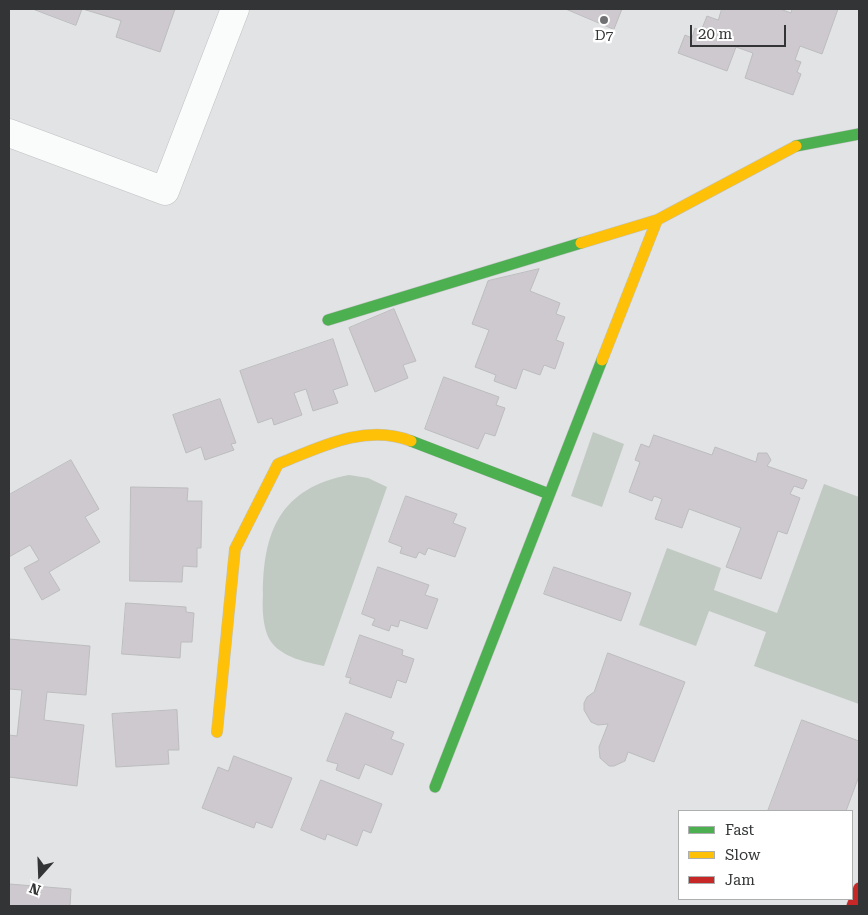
<!DOCTYPE html>
<style>
body{margin:0}
#map{position:relative;width:868px;height:915px;overflow:hidden;background:#e1e3e5;font-family:"Roboto Serif",serif}
canvas{display:block}
.frame{position:absolute;inset:0;border:10px solid #333435;pointer-events:none}
.legend{position:absolute;left:678px;top:810px;width:175px;height:90px;box-sizing:border-box;background:#fff;border:1px solid #adaeae;margin:0;padding:6px 9px;list-style:none;font-size:15px;color:#333435}
.legend li{display:flex;align-items:center;gap:10px;height:25px}
.legend b{width:25px;border:1px solid #adaeae}
.north{position:absolute;left:15px;top:850px;width:50px;height:50px;-webkit-text-stroke:4px #fff;paint-order:stroke;rotate:200deg;font-size:14px;font-weight:700;line-height:20px;text-align:center;color:#333435}
.north::after{content:'';display:block;margin:auto;width:18px;height:22px;background:#333435;clip-path:polygon(50% 0,100% 100%,50% 72%,0 100%)}
.scale{position:absolute;left:690px;top:25px;width:96px;height:22px;box-sizing:border-box;border:2px solid #333435;border-top:0;padding-left:6px;font-size:15px;line-height:18px;white-space:nowrap;color:#333435;-webkit-text-stroke:4px #fff;paint-order:stroke}
</style>
<div id="map">
<canvas width="868" height="915"></canvas>
<div class="frame"></div>
<ul class="legend">
<li><b style="height:6px;background:#4caf50"></b>Fast</li>
<li><b style="height:6px;background:#ffc107"></b>Slow</li>
<li><b style="height:6px;background:#c62828"></b>Jam</li>
</ul>
<div class="north">N</div>
<div class="scale">20 m</div>
</div>
<script>
const g = document.querySelector('canvas').getContext('2d');
g.lineJoin = 'round';
function paint(path, color) { g.fillStyle = color; g.fill(path, 'evenodd'); }
function strokePath(path, color, width, dash) { g.strokeStyle = color; g.lineWidth = width; g.lineCap = dash ? 'butt' : 'round'; g.setLineDash(dash || []); g.stroke(path); }
function write(font, color, halo, rows, align = 'center') {
  g.font = font + ' "Roboto Serif",serif'; g.lineWidth = 5; g.setLineDash([]); g.textBaseline = 'middle'; g.strokeStyle = halo; g.fillStyle = color; for (const [text, x, y, turn = 0] of rows) {
    g.save(); g.translate(x, y); g.rotate((+turn || 0) * Math.PI / 180); g.textAlign = isNaN(turn) ? turn : align; if (halo) g.strokeText(text, 0, 0); g.fillText(text, 0, 0); g.restore();
  }
}
const green = new Path2D(`
 M593,432L624,444L602,507L571,496Z
 M349,475L368,478L387,487L324,666C306,662 284,658 272,643C263,632 262,609 263,595C263,532 280,488 349,475Z
 M824,484L859,497V704L754,666L766,632L709,611L696,646L639,625L667,548L721,568L714,590L777,613Z`);
const building = new Path2D(`
 M33,9H82L76,25Z
 M83,9H175L160,52L116,37L121,21Z
 M566,9H622L614,29Z
 M722,9H780L791,13L792,9H838L822,54L800,46L795,60L801,62L797,72L801,74L793,95L745,78L753,53L736,47L727,71L678,53L685,35L692,38L695,28L701,31L707,16L718,20Z
 M539,269L530,291L560,303L556,314L565,317L556,340L564,343L555,369L544,365L540,375L523,369L516,389L494,381L496,375L475,367L489,330L472,324L488,281Z
 M394,309L416,361L403,365L408,378L375,392L349,328Z
 M333,339L348,385L333,390L338,403L313,411L306,389L294,393L302,415L274,425L272,418L258,423L240,371Z
 M444,377L499,397L496,405L505,408L495,436L485,433L478,449L425,429Z
 M220,399L236,443L231,444L234,450L205,460L201,447L186,453L173,415Z
 M654,435L712,455L715,447L756,462L758,453H767L771,460L767,466L807,480L803,489L794,486L790,494L800,498L787,534L778,531L761,579L726,567L741,528L689,509L682,528L655,519L662,499L654,496L652,501L629,492L640,462L635,460L641,444L649,447Z
 M71,460L99,509L85,517L100,542L49,572L60,590L42,600L24,568L39,560L30,545L9,557V495Z
 M131,487L188,488L187,501H202L201,548H197V567L183,566L182,582L130,581Z
 M406,496L457,514L453,523L466,528L455,557L428,548L425,555L419,552L416,558L400,553L402,547L389,542Z
 M378,567L429,585L425,595L438,599L427,629L400,620L398,627L391,625L389,631L372,625L375,619L362,614Z
 M554,567L631,593L621,621L544,594Z
 M126,603L186,607V612L194,613L192,642H181L180,658L122,654Z
 M360,635L403,650L402,655L414,659L406,683L397,680L391,698L349,683L351,678L346,677Z
 M9,639L90,646L86,695L47,692L44,720L84,725L77,786L9,777V735L17,736L22,690L9,689Z
 M608,653L685,682L654,762L628,752L625,761L614,766H609L600,758L599,747L608,724L598,725L591,722L584,710V703L587,697L594,692Z
 M177,710L179,750H168L169,764L116,767L112,714Z
 M346,713L394,732L391,739L404,744L392,775L365,764L359,779L336,770L338,764L327,761Z
 M802,720L859,741V776L846,811H768Z
 M234,756L292,778L272,828L256,822L254,828L202,808L218,767L228,771Z
 M321,780L382,804L371,833L363,830L357,846L327,834L325,840L301,830Z
 M9,884L71,889L70,906H9Z`);
const street = new Path2D(`
 M9,133L165,191L235,9`);
const fast = new Path2D(`
 M796,146L859,134
 M328,320L581,243
 M411,441L549,494
 M435,787L602,360`);
const slow = new Path2D(`
 M581,243L657,220L796,146
 M602,360L657,220
 M217,732L235,549L278,464C320,447 366,423 411,441`);
const jam = new Path2D(`
 M852,906L859,888`);
const markers = [
 [604,20,5,"#707173"]
];
const poiNames = [
 ["D7",604,36]
];
paint(green, '#c1cac2');
paint(building, '#cec9ce');
strokePath(building, '#bcbcbe', 1);
strokePath(street, '#c1c1c3', 29);
strokePath(fast, '#c1c1c3', 12);
strokePath(slow, '#c1c1c3', 12);
strokePath(jam, '#c1c1c3', 12);
strokePath(street, '#fafbfb', 28);
strokePath(fast, '#4caf50', 11);
strokePath(slow, '#ffc107', 11);
strokePath(jam, '#c62828', 11);
for (const [x, y, r, color] of markers) { const dot = new Path2D(); dot.arc(x, y, r, 0, 2 * Math.PI); g.fillStyle = color; g.fill(dot); strokePath(dot, '#fff', 2); }
write('14px', '#333435', '#fff', poiNames);
</script>
